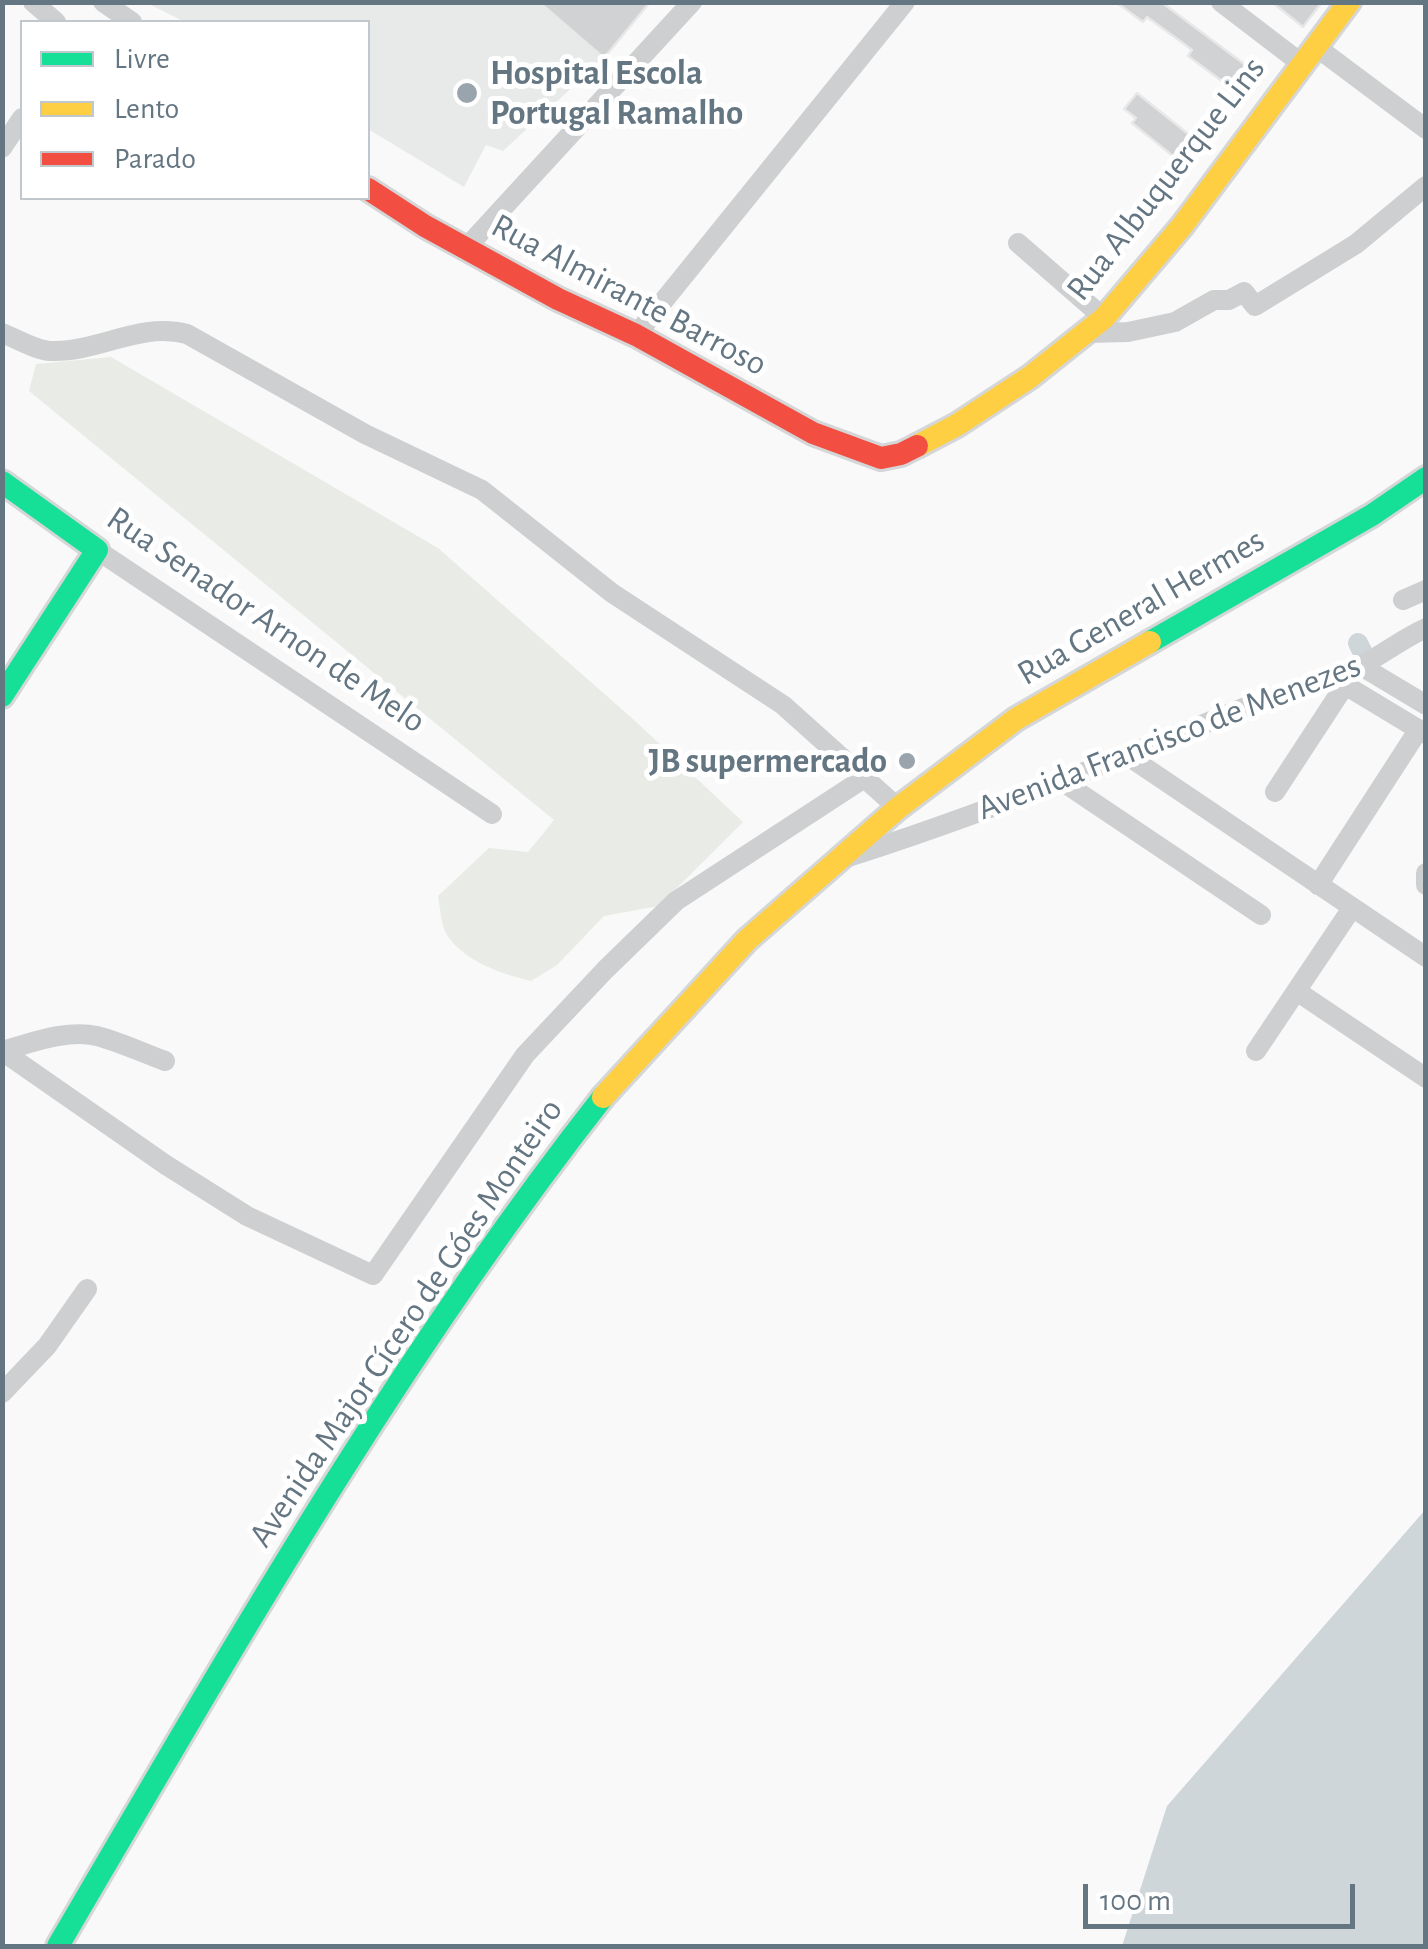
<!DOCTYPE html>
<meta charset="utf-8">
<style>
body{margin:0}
#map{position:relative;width:1428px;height:1949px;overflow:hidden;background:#f9f9f9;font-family:"Alegreya Sans",sans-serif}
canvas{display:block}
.frame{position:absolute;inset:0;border:5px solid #657683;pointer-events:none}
.legend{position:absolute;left:20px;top:20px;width:350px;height:180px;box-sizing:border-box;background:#fff;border:2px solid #c1c8cd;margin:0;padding:12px 18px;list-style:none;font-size:30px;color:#657683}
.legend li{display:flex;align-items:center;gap:20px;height:50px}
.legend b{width:50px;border:2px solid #c1c8cd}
.scale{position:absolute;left:1083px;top:1884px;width:272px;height:45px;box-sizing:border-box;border:5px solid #657683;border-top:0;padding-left:12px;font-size:30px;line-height:35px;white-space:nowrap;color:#657683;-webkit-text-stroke:8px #fff;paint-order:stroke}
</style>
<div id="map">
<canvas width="1428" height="1949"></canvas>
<div class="frame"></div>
<ul class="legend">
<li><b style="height:12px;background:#16e098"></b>Livre</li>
<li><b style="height:12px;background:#ffcf43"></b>Lento</li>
<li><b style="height:12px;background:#f24e42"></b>Parado</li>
</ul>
<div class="scale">100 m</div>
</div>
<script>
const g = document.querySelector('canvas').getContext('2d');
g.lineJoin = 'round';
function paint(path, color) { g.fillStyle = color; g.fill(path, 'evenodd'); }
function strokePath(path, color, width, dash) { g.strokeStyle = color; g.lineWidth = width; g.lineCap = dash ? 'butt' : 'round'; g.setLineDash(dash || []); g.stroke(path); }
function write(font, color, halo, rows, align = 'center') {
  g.font = font + ' "Alegreya Sans",sans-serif'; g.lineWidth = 10; g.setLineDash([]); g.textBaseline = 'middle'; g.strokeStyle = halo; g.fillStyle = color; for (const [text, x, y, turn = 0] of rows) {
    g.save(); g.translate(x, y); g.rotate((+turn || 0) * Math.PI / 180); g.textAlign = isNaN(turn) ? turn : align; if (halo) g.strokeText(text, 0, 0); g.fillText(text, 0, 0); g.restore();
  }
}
const built = new Path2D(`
 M147,3H539L604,58L503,151L486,145L464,187L368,129V22H185Z`);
const green = new Path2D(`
 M111,357L438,548L633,719L743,822L659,906L604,916L557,965L531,981C502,974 465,962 447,935C441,926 440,907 438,896L489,848L528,852L554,820L29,391L36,364Z`);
const water = new Path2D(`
 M1425,1510V1946H1122L1167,1806Z`);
const canal = new Path2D(`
 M1358,643L1365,657`);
const building = new Path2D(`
 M539,2H650L604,58Z
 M1116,2H1161L1259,75L1247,91L1234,82L1230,87L1188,56L1192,50L1180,41L1147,17L1143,22Z
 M1272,2H1322L1303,27Z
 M1137,93L1202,145L1190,161L1177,151L1173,156L1132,123L1136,118L1124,109Z`);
const street = new Path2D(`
 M33,2L56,22
 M103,2L132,22
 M1221,2L1302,64
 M1315,46L1426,129
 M2,148L22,118
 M1018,243L1104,318
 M466,248L692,2
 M2,333C18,339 38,352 55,351C100,351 140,322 187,334L365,434L482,490L612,593L783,705L898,808
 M1087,333L1128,332L1175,322L1214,300H1229L1244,292L1255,306L1356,244L1426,186
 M636,335L905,2
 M97,550L492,814
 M1403,600L1426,590
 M1361,666L1426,705
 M1335,679L1426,734
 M1128,756L1426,957
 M1060,780L1261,915
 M1275,792L1345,685
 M845,858C978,816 1108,763 1238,710C1278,694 1322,687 1360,666C1382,655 1402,639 1426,628
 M1426,873V885
 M1318,885L1419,729
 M1298,992L1426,1078
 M2,1051L166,1165L247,1216L373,1275L525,1055L605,970L676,901L866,777
 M2,1051C31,1043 67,1029 97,1036C120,1042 143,1053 165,1061
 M1256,1051L1352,908
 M2,1393L47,1346L87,1289`);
const fast = new Path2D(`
 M2,482L97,550L2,696
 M1150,642L1372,515L1426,478
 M58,1946C228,1656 395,1362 603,1097`);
const slow = new Path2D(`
 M917,446L957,425L1030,377L1104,318L1182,226L1349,2
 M603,1097L747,940L898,808L1016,719L1150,642`);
const jam = new Path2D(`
 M368,189L425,226L558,299L636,335L813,433L881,458L901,454L917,446`);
const markers = [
 [467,93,12,"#99a4ac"],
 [907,761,10,"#99a4ac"]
];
const poiNames = [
 ["Hospital Escola",490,73],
 ["Portugal Ramalho",490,113],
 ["JB supermercado",887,761,"right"]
];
const streetNames = [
 ["Rua Albuquerque Lins",1166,179,-52],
 ["Rua Almirante Barroso",629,295,28],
 ["Rua General Hermes",1141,607,-30],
 ["Rua Senador Arnon de Melo",266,620,34],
 ["Avenida Francisco de Menezes",1169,737,-21],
 ["Avenida Major Cícero de Góes Monteiro",406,1323,-56]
];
paint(built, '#e8e9e9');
paint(green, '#e8ebe6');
paint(water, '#ced6d9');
strokePath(canal, '#ced6d9', 20);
paint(building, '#d0d2d3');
strokePath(building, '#e8e8e8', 2.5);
strokePath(fast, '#d5d6d7', 28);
strokePath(slow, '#d5d6d7', 28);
strokePath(jam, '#d5d6d7', 28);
strokePath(street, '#cecfd0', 20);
strokePath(fast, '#16e098', 22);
strokePath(slow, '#ffcf43', 22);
strokePath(jam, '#f24e42', 22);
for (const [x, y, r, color] of markers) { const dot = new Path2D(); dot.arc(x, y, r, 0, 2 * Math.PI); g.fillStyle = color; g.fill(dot); strokePath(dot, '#fff', 4); }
write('bold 35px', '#657683', '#fff', poiNames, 'left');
write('35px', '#657683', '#fff', streetNames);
</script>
